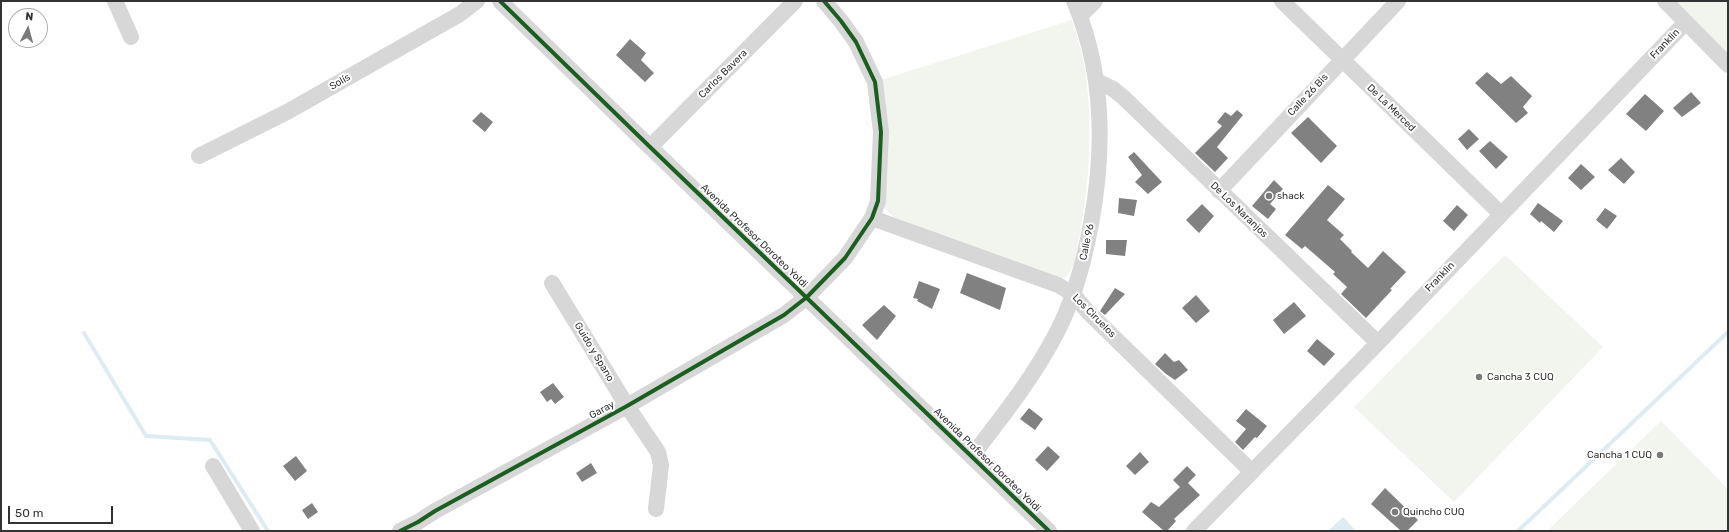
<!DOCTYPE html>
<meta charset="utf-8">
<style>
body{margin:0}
#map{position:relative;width:1729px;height:532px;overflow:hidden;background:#fff;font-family:Rubik,sans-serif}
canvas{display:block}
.frame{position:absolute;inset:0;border:2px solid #333;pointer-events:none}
.north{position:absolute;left:8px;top:8px;width:40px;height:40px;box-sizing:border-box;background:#fff;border:1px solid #adadad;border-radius:50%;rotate:6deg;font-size:11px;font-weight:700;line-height:16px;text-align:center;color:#333}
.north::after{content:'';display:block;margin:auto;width:14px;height:18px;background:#7a7a7a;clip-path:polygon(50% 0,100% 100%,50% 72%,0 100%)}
.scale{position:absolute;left:8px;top:506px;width:105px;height:18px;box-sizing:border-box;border:2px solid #333;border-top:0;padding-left:5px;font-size:12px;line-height:14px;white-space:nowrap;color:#333;-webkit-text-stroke:3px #fff;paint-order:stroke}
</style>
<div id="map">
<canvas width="1729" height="532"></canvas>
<div class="frame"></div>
<div class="north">N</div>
<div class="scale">50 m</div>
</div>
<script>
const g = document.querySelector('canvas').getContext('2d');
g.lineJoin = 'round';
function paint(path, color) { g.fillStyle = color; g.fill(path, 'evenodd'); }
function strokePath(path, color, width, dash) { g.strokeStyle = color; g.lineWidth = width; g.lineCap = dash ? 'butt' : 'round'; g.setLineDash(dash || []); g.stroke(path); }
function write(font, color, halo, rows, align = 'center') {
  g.font = font + ' Rubik,sans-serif'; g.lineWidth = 4; g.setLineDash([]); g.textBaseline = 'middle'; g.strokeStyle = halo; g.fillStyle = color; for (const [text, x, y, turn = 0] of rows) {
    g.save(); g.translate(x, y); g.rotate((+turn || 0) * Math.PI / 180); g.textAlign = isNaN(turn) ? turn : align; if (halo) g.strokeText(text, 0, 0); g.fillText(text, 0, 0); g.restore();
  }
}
const green = new Path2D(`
 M1670,1H1728V58Z
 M1072,20C1078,38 1083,56 1086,76C1093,131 1089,185 1079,239C1077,250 1075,266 1068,274C1065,279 1061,279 1055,280L894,217L885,209L883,203L881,80Z
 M1505,255L1603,347L1454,502L1354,407Z
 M1661,421L1728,489V531H1547Z`);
const water = new Path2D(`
 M1343,517L1356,531H1328Z`);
const stream = new Path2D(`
 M84,333L146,436L210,440L268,531
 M1518,531L1728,332`);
const building = new Path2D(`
 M630,39L646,53L641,60L654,73L645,82L616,55Z
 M1487,72L1501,84L1511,76L1532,96L1523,107L1528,113L1516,123L1475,83Z
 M1691,92L1701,103L1682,117L1673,108Z
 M1645,94L1664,111L1646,131L1626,114Z
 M1237,110L1243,115L1217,147L1228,158L1215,172L1195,153L1222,126L1217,122L1225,112L1231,116Z
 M481,112L493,122L485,132L472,121Z
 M1308,117L1337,146L1321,163L1291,133Z
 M1469,129L1479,139L1467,150L1458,139Z
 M1490,141L1508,157L1496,169L1479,151Z
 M1134,152L1162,182L1148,194L1135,182L1142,175L1128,157Z
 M1621,158L1635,172L1624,184L1608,170Z
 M1581,164L1595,177L1581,190L1568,178Z
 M1274,180L1283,189L1270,204L1276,209L1268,219L1252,206Z
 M1328,185L1345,199L1327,220L1344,235L1340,239L1352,251L1351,252L1368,268L1383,251L1406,272L1390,289L1392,290L1366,318L1341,294L1347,287L1333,274L1335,272L1305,246L1302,249L1285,235Z
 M1119,198L1137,200L1134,216L1118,213Z
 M1538,203L1563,221L1554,232L1541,221L1540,223L1530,214Z
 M1202,204L1214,216L1199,233L1186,220Z
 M1457,205L1468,215L1454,231L1443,221Z
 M1605,208L1617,216L1607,229L1596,220Z
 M1106,240H1127L1125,256L1106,254Z
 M967,273L1006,288L1000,310L960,293Z
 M919,281L940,289L932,309L917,301L918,299L913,298Z
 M1115,288L1125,294L1105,315L1100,311Z
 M1196,295L1210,311L1196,323L1182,308Z
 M1294,302L1306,316L1284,334L1273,320Z
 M884,305L896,316L877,340L862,325Z
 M1317,339L1335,354L1324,366L1307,351Z
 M1165,353L1174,362L1179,360L1188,370L1175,380L1166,374L1155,364Z
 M553,383L564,397L555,404L551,399L547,402L540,392Z
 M1029,408L1043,419L1035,430L1020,419Z
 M1246,409L1267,426L1257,438L1255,437L1243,450L1235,442L1246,429L1236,421Z
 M1048,446L1060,457L1047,471L1035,460Z
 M1140,452L1149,462L1135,475L1126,466Z
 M296,456L307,471L295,481L283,466Z
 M591,463L597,473L582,482L576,473Z
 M1187,466L1196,475L1188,483L1200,495L1174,519L1176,521L1167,531H1164L1142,512L1151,502L1159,507L1180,487L1173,480Z
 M1385,488L1418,520L1407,531H1401L1371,504Z
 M312,503L318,512L308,519L302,510Z`);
const minor = new Path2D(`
 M115,1L131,37
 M500,1L650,147L1049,531
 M1282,1L1501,214
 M1665,1L1728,65
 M1080,16L1095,1
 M1097,81L1113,89L1123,97L1378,343
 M650,147L795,1
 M199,156L287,112L460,14L477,1
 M1219,191L1398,1
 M872,218L1058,285L1073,294L1088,312L1251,471
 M552,283L627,406L658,452L661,465L656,509
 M972,456C1002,417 1033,378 1056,334C1074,300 1084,262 1091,224C1105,149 1104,72 1074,1
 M213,466L252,531
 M400,531L418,522L435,511L627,406L784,315L807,297L845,258L872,218L878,201L881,132L875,82L856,42L841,21L824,1
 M1194,531L1378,343L1686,22`);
const cycleway = new Path2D(`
 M500,1L650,147L1049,531
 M400,531L418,522L435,511L627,406L784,315L807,297L845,258L872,218L878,201L881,132L875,82L856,42L841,21L824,1`);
const markers = [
 [1269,196,4,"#7a7a7a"],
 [1479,377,4,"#7a7a7a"],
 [1660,455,4,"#7a7a7a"],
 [1395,512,4,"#7a7a7a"]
];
const streetNames = [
 ["Franklin",1665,44,-46],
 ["Carlos Bavera",723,74,-45],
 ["Solís",340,82,-30],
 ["Calle 26 Bis",1308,95,-47],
 ["De La Merced",1391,108,44],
 ["De Los Naranjos",1239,210,44],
 ["Avenida Profesor Doroteo Yoldi",754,236,44],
 ["Calle 96",1087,242,-78],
 ["Franklin",1440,277,-46],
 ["Los Ciruelos",1094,316,45],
 ["Guido y Spano",594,352,59],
 ["Garay",602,410,-29],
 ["Avenida Profesor Doroteo Yoldi",987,460,44]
];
const poiNames = [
 ["shack",1277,196],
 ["Cancha 3 CUQ",1487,377],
 ["Cancha 1 CUQ",1652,455,"right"],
 ["Quincho CUQ",1403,512]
];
paint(green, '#f1f5ed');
paint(water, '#ddebf3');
strokePath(stream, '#ddebf3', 4);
paint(building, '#818181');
strokePath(minor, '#d7d7d7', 16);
strokePath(cycleway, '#1b5e20', 4);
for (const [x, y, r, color] of markers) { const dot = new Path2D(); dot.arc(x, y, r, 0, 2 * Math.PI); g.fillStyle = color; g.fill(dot); strokePath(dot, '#fff', 1.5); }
write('10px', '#333', '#fff', streetNames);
write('10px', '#333', '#fff', poiNames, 'left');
</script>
